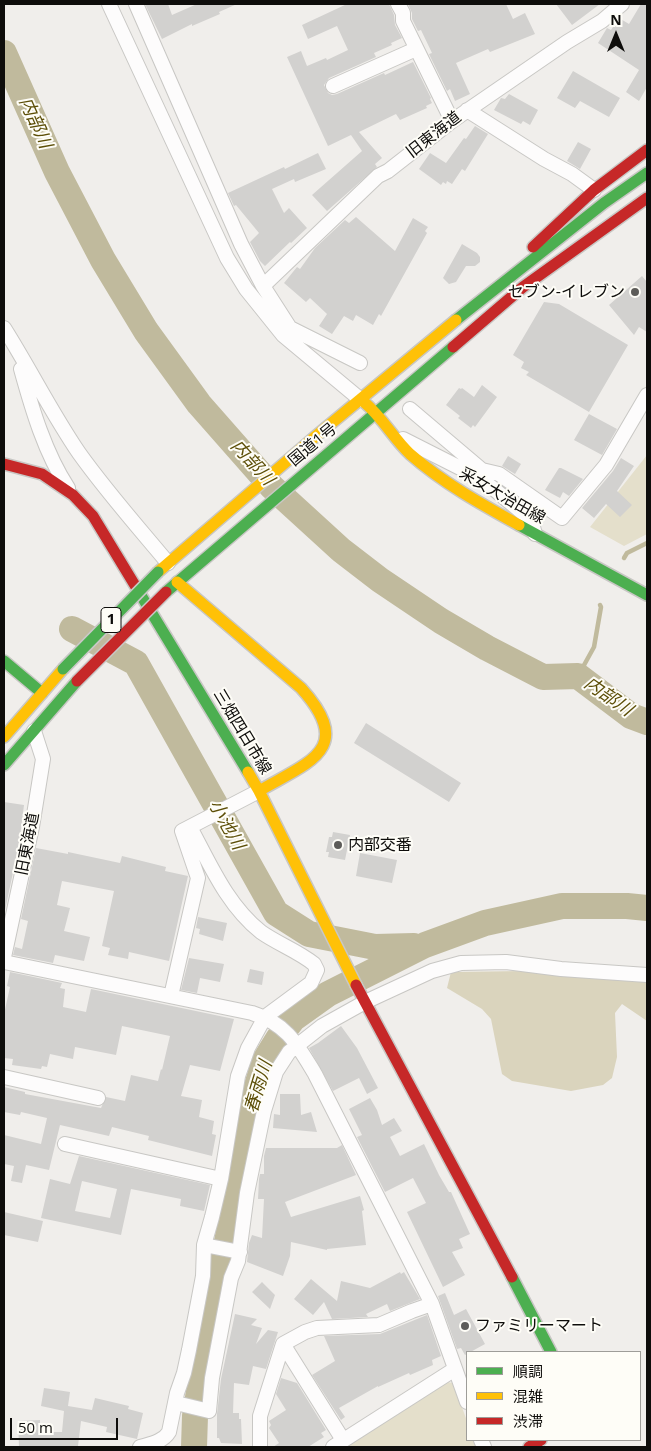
<!DOCTYPE html>
<meta charset="utf-8">
<style>
body{margin:0}
#map{position:relative;width:651px;height:1451px;overflow:hidden;background:#f0eeeb;font-family:"Open Sans","Noto Sans JP",sans-serif}
canvas{display:block}
.frame{position:absolute;inset:0;border:5px solid #0e0d0b;pointer-events:none}
.legend{position:absolute;left:466px;top:1351px;width:175px;height:90px;box-sizing:border-box;background:#fefdf7;border:1px solid #9e9d99;margin:0;padding:6px 9px;list-style:none;font-size:15px;color:#0e0d0b}
.legend li{display:flex;align-items:center;gap:10px;height:25px}
.legend b{width:25px;border:1px solid #9e9d99}
.north{position:absolute;left:591px;top:10px;width:50px;height:50px;-webkit-text-stroke:4px #fefdf7;paint-order:stroke;rotate:0deg;font-size:14px;font-weight:700;line-height:20px;text-align:center;color:#0e0d0b}
.north::after{content:'';display:block;margin:auto;width:18px;height:22px;background:#0e0d0b;clip-path:polygon(50% 0,100% 100%,50% 72%,0 100%)}
.scale{position:absolute;left:10px;top:1418px;width:108px;height:22px;box-sizing:border-box;border:2px solid #0e0d0b;border-top:0;padding-left:6px;font-size:15px;line-height:18px;white-space:nowrap;color:#0e0d0b;-webkit-text-stroke:4px #fefdf7;paint-order:stroke}
</style>
<div id="map">
<canvas width="651" height="1451"></canvas>
<div class="frame"></div>
<ul class="legend">
<li><b style="height:6px;background:#4caf50"></b>順調</li>
<li><b style="height:6px;background:#ffc107"></b>混雑</li>
<li><b style="height:6px;background:#c62828"></b>渋滞</li>
</ul>
<div class="north">N</div>
<div class="scale">50 m</div>
</div>
<script>
const g = document.querySelector('canvas').getContext('2d');
g.lineJoin = 'round';
function paint(path, color) { g.fillStyle = color; g.fill(path, 'evenodd'); }
function strokePath(path, color, width, dash) { g.strokeStyle = color; g.lineWidth = width; g.lineCap = dash ? 'butt' : 'round'; g.setLineDash(dash || []); g.stroke(path); }
function write(font, color, halo, rows, align = 'center') {
  g.font = font + ' "Open Sans","Noto Sans JP",sans-serif'; g.lineWidth = 4; g.setLineDash([]); g.textBaseline = 'middle'; g.strokeStyle = halo; g.fillStyle = color; for (const [text, x, y, turn = 0] of rows) {
    g.save(); g.translate(x, y); g.rotate((+turn || 0) * Math.PI / 180); g.textAlign = isNaN(turn) ? turn : align; if (halo) g.strokeText(text, 0, 0); g.fillText(text, 0, 0); g.restore();
  }
}
const green = new Path2D(`
 M647,455V534L624,546L590,527Z
 M447,1382L453,1383L467,1421V1440H474L477,1447H346Z`);
const forest = new Path2D(`
 M597,970L647,973V1021L622,1004L615,1013L617,1057L612,1078L603,1085L571,1091L512,1081L502,1074L491,1019L482,1009L447,988L451,972Z`);
const stream = new Path2D(`
 M624,558L627,553L647,543
 M578,676L594,647L601,607L600,605`);
const river = new Path2D(`
 M4,53L57,172L103,260L146,331L199,404L272,487L341,550L380,580L441,621L487,648L543,677L578,676L631,716L647,722
 M72,629L136,663L276,913L309,934L375,947L414,946
 M194,1447L195,1416L206,1348L232,1216L237,1170L255,1092L265,1060L278,1039L293,1019L328,994L425,945L485,923L562,906H627L647,908`);
const building = new Path2D(`
 M145,4H168L172,15L197,4H237L219,12L220,14L192,26V24L162,39Z
 M347,4H389L394,15L395,25L402,38L391,43L392,45L374,53L376,57L329,78L324,85L328,93L332,95L337,94L384,73L385,75L413,62L431,98L430,99L432,103L426,106L427,108L400,120L396,114L359,132L382,158L375,164L377,167L327,211L312,195L362,151L351,135L328,146L287,57L301,51L307,66L326,58L327,60L348,50L337,26L308,39L302,25Z
 M408,4H506L513,19L525,13L535,34L490,52L488,49L456,63L470,94L455,101L450,89L447,91L429,54L432,53L421,30L418,31L412,19V13Z
 M556,4H600L572,25Z
 M641,4H647V87L639,101L626,92L639,70L598,43L607,28L611,30L619,18L629,24Z
 M573,71L620,98L609,117L580,101L575,108L557,98Z
 M509,94L538,110L530,125L523,121L521,124L494,110L501,98L505,99Z
 M475,126L488,134L465,171L462,169L452,184L447,181L446,184L443,182L441,185L419,169L430,153L446,163L464,138L466,139Z
 M578,142L591,149L580,169L567,161Z
 M318,153L326,169L295,182L294,179L272,189L284,213L289,208L307,228L291,243L290,242L265,266L260,261L250,242L259,233L236,205L234,206L228,193L284,167L285,169Z
 M356,217L395,251L413,218L428,227L425,231L427,233L381,316L379,314L373,325L356,315L353,321L344,316L332,334L319,326L327,314L310,298L306,302L284,283L297,267L300,269L315,248L345,220L349,223Z
 M462,244L477,253L480,257V262L475,266H466L456,282L449,284L443,278Z
 M642,276L647,282V332L639,327L634,335L609,305Z
 M544,302L559,304L628,345L589,412L526,375L529,372L521,368L524,362L513,355Z
 M482,385L497,397L475,427L473,425L471,428L458,418L460,416L446,405L459,388L461,389L462,388L474,397Z
 M589,414L617,429L602,455L574,440Z
 M508,456L521,464L515,474L502,466Z
 M621,458L634,466L617,491L632,505L620,517L606,504L594,518L582,508L613,471Z
 M559,468H561L583,479L569,496L563,492L560,498L545,490Z
 M366,723L461,783L449,802L354,743Z
 M4,802L24,805L19,844L4,915Z
 M333,832L350,835L345,860L328,857L329,852H326L329,837H332Z
 M36,848L68,854V852L120,863L122,856L166,867L165,871L188,876L169,961L129,952L128,959L108,955L110,948L102,946L114,891L62,881L57,905L70,908L64,931L90,937L84,961L55,955L53,963L13,955L15,947L22,949L28,921L21,919Z
 M360,853L397,860L392,883L356,876Z
 M198,917L227,923L223,941L199,934L200,929L196,928Z
 M189,958L224,964L220,982L200,978L197,993L181,990Z
 M250,969L264,972L262,985L247,982Z
 M10,972L62,983L60,988L65,989L63,1007L86,1012L91,989L234,1019L220,1071L190,1065L181,1096L202,1100L199,1117L214,1121L212,1134L216,1135L212,1156L148,1140L149,1136L112,1127L109,1136L60,1125L49,1170L26,1165L22,1183L11,1181L14,1166L4,1164V1135L41,1144L47,1118L21,1112L20,1115L4,1112V1087L25,1092V1094L101,1108L106,1097L125,1101L131,1075L158,1081L161,1069L162,1070L170,1036L122,1026L116,1055L75,1047L73,1059L50,1054L47,1067L42,1066L41,1069L12,1065L13,1059L4,1058V1014L10,987L7,986Z
 M341,1026L357,1048L378,1088L367,1094L359,1078L333,1091L309,1048L318,1043Z
 M280,1094H300L301,1115L311,1112L317,1132L273,1128L274,1114L280,1115Z
 M370,1098L377,1110L382,1125L394,1118L402,1131L390,1137L400,1156L424,1144L439,1175L449,1192H451L470,1234L459,1239L463,1248L452,1252L465,1275L443,1287L407,1212L426,1203L413,1178L385,1192L357,1137L362,1135L349,1109Z
 M342,1145L356,1175L285,1202L291,1217L360,1196L364,1210L362,1211L366,1245L327,1249V1250L291,1242L290,1256L283,1276L247,1262L249,1243L252,1235L262,1238L264,1199H258L259,1179L260,1174H264V1156L266,1148H337Z
 M79,1156L210,1185L204,1211L180,1206L181,1199L131,1189L121,1235L41,1218L50,1179L70,1184ZM82,1181L117,1189L110,1218L75,1211Z
 M4,1212L43,1221L38,1242L4,1235Z
 M400,1272L401,1274L404,1272L420,1299L390,1311L387,1304L366,1314L368,1317L332,1319L324,1302L313,1315L294,1299L311,1279L337,1301L341,1281L370,1288Z
 M262,1282L275,1295L270,1309L252,1292Z
 M445,1293L454,1315L466,1309L485,1344L465,1355L461,1348L457,1349L438,1296Z
 M235,1314L257,1319L251,1325L262,1328L256,1344L268,1330L278,1332L266,1369L253,1366L249,1385L234,1383L233,1413H239V1419H241L242,1444L221,1443L219,1438H217V1414L221,1379Z
 M427,1315L441,1356L432,1360L433,1365L410,1375L409,1373L378,1387V1386L339,1408L345,1417L341,1420L312,1375L335,1361L324,1336L380,1334Z
 M281,1378L297,1383L326,1430L321,1433L324,1437L308,1447H273L279,1443L269,1428L271,1425L269,1421L286,1410L276,1394Z
 M44,1388L70,1392L68,1406L92,1410L95,1398L129,1406L128,1409L143,1413L137,1439L106,1432L107,1427L81,1421L78,1446L19,1447L18,1421L40,1420V1432H62L64,1411L41,1406Z`);
const street = new Path2D(`
 M109,4L227,258L246,289L283,335L361,400
 M136,4L241,244L263,286L290,328L283,335
 M398,4L403,13V21L452,121
 M333,86L416,49
 M467,110L544,159L572,174L594,190
 M263,286L378,176L388,171L452,121L567,42L602,21L622,4
 M4,328C30,369 51,412 79,453C106,491 138,527 168,563
 M290,328L360,363
 M21,369C32,409 45,453 68,488
 M410,409L482,470L499,474L562,518L606,465L647,395
 M403,439L478,477L494,489L531,520L535,534
 M4,957L32,827L43,759L34,731
 M4,962L252,1013C287,1024 297,1044 315,1074L432,1304L467,1402
 M171,996L198,878L182,831L259,791
 M4,1077L98,1098
 M65,1144L221,1179
 M204,1245L240,1252
 M283,1344L343,1440
 M176,1403L209,1411L212,1378L231,1278L238,1261L247,1193L264,1111L276,1072L289,1052L322,1026L365,1002L432,971L461,963L506,962L561,969L647,975
 M481,1440L484,1447
 M140,1447C150,1444 163,1442 169,1432L177,1393L184,1373L189,1350L203,1276L204,1245L212,1217L221,1179L238,1076L248,1048L265,1017L311,983L317,970L314,964C298,951 278,944 261,932C227,905 210,864 190,827
 M260,1447V1416L283,1344L305,1332L317,1328L379,1325L412,1311L432,1304
 M333,1447L455,1369`);
const fast = new Path2D(`
 M456,320L604,203L647,173
 M519,525L647,595
 M139,592L248,772
 M166,592L453,347
 M4,661L42,693
 M4,765L77,681
 M512,1277L551,1352`);
const slow = new Path2D(`
 M364,402C383,418 393,438 410,454C443,483 481,504 519,525
 M158,572L316,436L456,320
 M177,582L301,688C356,749 309,762 259,791
 M4,737L63,669
 M248,772L259,791L356,985`);
const jam = new Path2D(`
 M533,247L594,190L647,150
 M453,347L523,287L647,198
 M4,464L42,474L73,495L93,516L139,592
 M356,985L512,1277
 M529,1447L541,1440`);
const fastBridge = new Path2D(`
 M63,669L158,572`);
const jamBridge = new Path2D(`
 M77,681L166,592`);
const markers = [
 [635,292,5,"#5d5c59"],
 [338,845,5,"#5d5c59"],
 [465,1326,5,"#5d5c59"]
];
const shields = [
 [111,620,20]
];
const shieldNames = [
 ["1",111,620]
];
const streetNames = [
 ["旧東海道",434,135,-38],
 ["国道1号",313,445,-40],
 ["采女大治田線",502,496,30],
 ["三畑四日市線",242,732,59],
 ["旧東海道",28,844,-79]
];
const poiNames = [
 ["セブン-イレブン",625,292,"right"],
 ["内部交番",348,845],
 ["ファミリーマート",475,1326]
];
const waterNames = [
 ["内部川",35,123,66],
 ["内部川",252,463,48],
 ["内部川",608,697,35],
 ["小池川",226,825,61],
 ["春雨川",259,1087,-73]
];
paint(green, '#e4dfcb');
paint(forest, '#dad4bd');
strokePath(stream, '#c0ba9d', 4.5);
strokePath(river, '#c0ba9d', 26);
paint(building, '#d2d1cf');
strokePath(street, '#c8c7c4', 16);
strokePath(fast, '#c8c7c4', 14);
strokePath(slow, '#c8c7c4', 14);
strokePath(jam, '#c8c7c4', 14);
strokePath(street, '#fdfcfc', 14);
strokePath(fast, '#4caf50', 11);
strokePath(slow, '#ffc107', 11);
strokePath(jam, '#c62828', 11);
strokePath(fastBridge, '#c9c8c7', 14, []);
strokePath(jamBridge, '#c9c8c7', 14, []);
strokePath(fastBridge, '#4caf50', 11);
strokePath(jamBridge, '#c62828', 11);
for (const [x, y, r, color] of markers) { const dot = new Path2D(); dot.arc(x, y, r, 0, 2 * Math.PI); g.fillStyle = color; g.fill(dot); strokePath(dot, '#fefdf7', 2); }
for (const [x, y, w] of shields) { const box = new Path2D(); box.roundRect(x - w / 2, y - 12.5, w, 25, 4); g.fillStyle = '#fefdf7'; g.fill(box); strokePath(box, '#0e0d0b', 1); }
write('bold 15px', '#0e0d0b', null, shieldNames);
write('16px', '#0e0d0b', '#fefdf7', streetNames);
write('16px', '#0e0d0b', '#fefdf7', poiNames, 'left');
write('italic 18px', '#5c4e07', '#fefdf7', waterNames);
</script>
